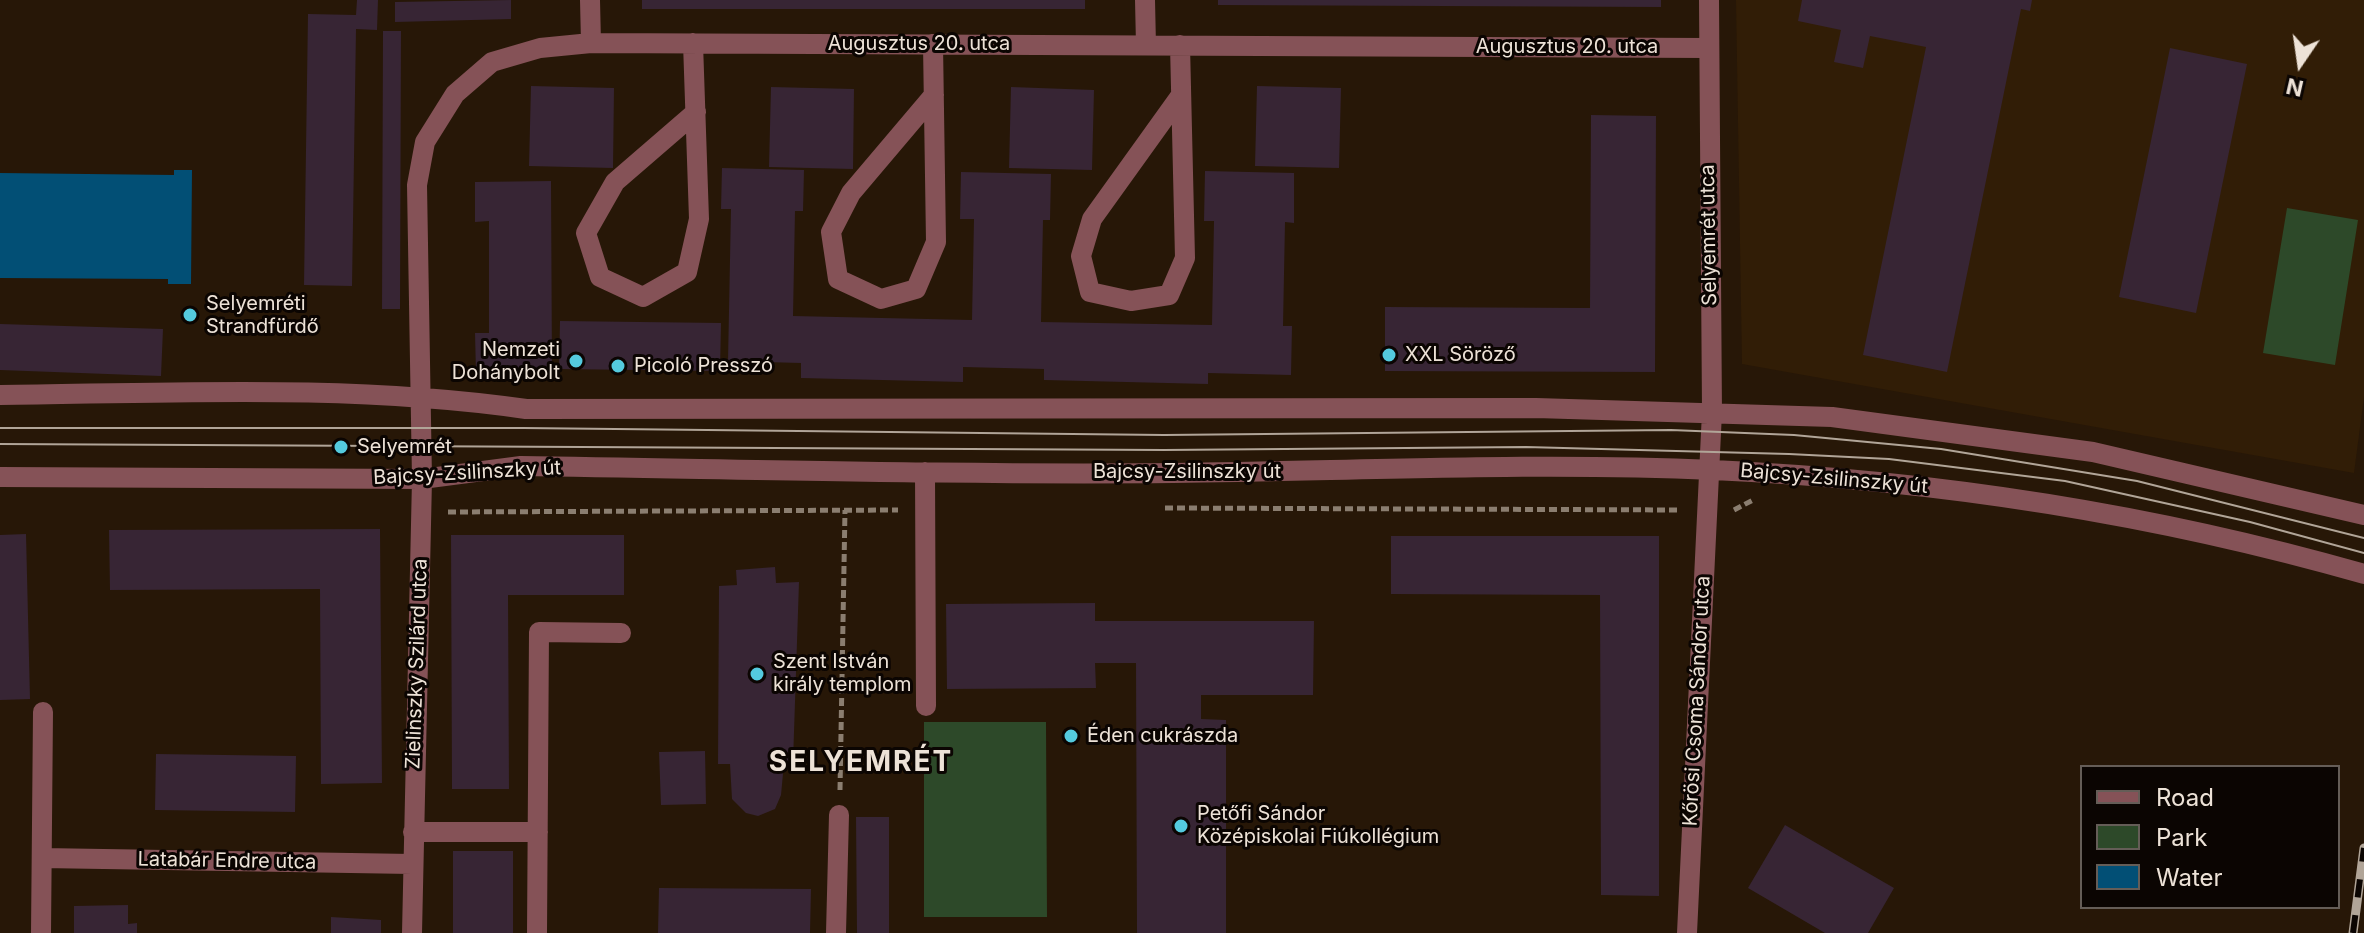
<!DOCTYPE html>
<meta charset="utf-8">
<style>
body{margin:0}
#map{position:relative;width:2364px;height:933px;overflow:hidden;background:#271707;font-family:Inter,sans-serif}
canvas{display:block}
.legend{position:absolute;left:2080px;top:765px;width:260px;height:144px;box-sizing:border-box;background:#0b0502;border:2px solid #655d57;margin:0;padding:10px 14px;list-style:none;font-size:24px;color:#ede2d7}
.legend li{display:flex;align-items:center;gap:16px;height:40px}
.legend b{width:40px;border:2px solid #655d57}
.north{position:absolute;left:2260px;top:24px;width:80px;height:80px;-webkit-text-stroke:6px #0b0502;paint-order:stroke;rotate:193deg;font-size:22px;font-weight:700;line-height:32px;text-align:center;color:#ede2d7}
.north::after{content:'';display:block;margin:auto;width:28px;height:36px;background:#ede2d7;clip-path:polygon(50% 0,100% 100%,50% 72%,0 100%)}
</style>
<div id="map">
<canvas width="2364" height="933"></canvas>
<ul class="legend">
<li><b style="height:10px;background:#855257"></b>Road</li>
<li><b style="height:22px;background:#2d4929"></b>Park</li>
<li><b style="height:22px;background:#024f75"></b>Water</li>
</ul>
<div class="north">N</div>
</div>
<script>
const g = document.querySelector('canvas').getContext('2d');
g.lineJoin = 'round';
function paint(path, color) { g.fillStyle = color; g.fill(path, 'evenodd'); }
function strokePath(path, color, width, dash) { g.strokeStyle = color; g.lineWidth = width; g.lineCap = dash ? 'butt' : 'round'; g.setLineDash(dash || []); g.stroke(path); }
function write(font, color, halo, rows, align = 'center') {
  g.font = font + ' Inter,sans-serif'; g.lineWidth = 6; g.setLineDash([]); g.textBaseline = 'middle'; g.strokeStyle = halo; g.fillStyle = color; for (const [text, x, y, turn = 0] of rows) {
    g.save(); g.translate(x, y); g.rotate((+turn || 0) * Math.PI / 180); g.textAlign = isNaN(turn) ? turn : align; if (halo) g.strokeText(text, 0, 0); g.fillText(text, 0, 0); g.restore();
  }
}
const built = new Path2D(`
 M1736,0H2364V397L2354,473L1742,364Z`);
const green = new Path2D(`
 M2287,208L2358,220L2335,365L2263,353Z
 M924,722H1046L1047,917H924Z`);
const water = new Path2D(`
 M174,170H192L191,284H168V279L0,278V173L174,175Z`);
const building = new Path2D(`
 M357,0H378L377,30L356,29L352,286L304,285L308,14L356,15Z
 M511,0V19L395,22V2Z
 M642,0H1085V9H642Z
 M1218,0H1661V7L1218,5Z
 M1802,0H2032L2030,11L2021,9L1947,372L1863,355L1926,47L1870,36L1863,68L1834,62L1841,30L1798,21Z
 M383,31H401L400,309H382Z
 M2170,48L2247,64L2196,313L2119,297Z
 M531,86L614,88L613,168L529,166Z
 M1257,86L1341,88L1339,168L1255,166Z
 M771,87L854,89L853,169L769,167Z
 M1011,87L1094,90L1092,170L1009,168Z
 M1591,115L1656,116L1655,372L1385,371V307L1590,308Z
 M722,168L804,170L803,211H795L793,316L972,320L974,219H960L961,172L1051,174L1050,220H1043L1041,322L1212,325L1214,221H1204L1205,171L1294,173V223L1285,222L1283,326H1292L1291,375L1208,373V384L1044,380V369L963,367V382L801,378V363L728,361L731,209H721Z
 M551,181L552,373H476L475,333H489V221L475,222V182Z
 M560,321L721,323L720,371L559,369Z
 M0,324L163,329L161,376L0,370Z
 M380,529L382,783L321,784L320,589L110,590L109,530Z
 M26,534L30,699L0,700V535Z
 M451,535H624V595H508L509,789H452Z
 M1391,536H1659V896L1601,895L1600,595L1391,594Z
 M775,567L776,583L799,582L793,762L784,763L781,795L775,809L758,816L746,813L732,799L730,764H718L719,586L737,585L736,570Z
 M1095,603V621H1314L1313,695H1201V719L1226,720V933H1137L1136,663H1095L1096,688L947,689L946,604Z
 M705,751L706,804L661,805L659,752Z
 M156,754L296,756L295,812L155,810Z
 M856,817H889V933H857Z
 M1785,825L1894,888L1868,933H1825L1748,888Z
 M453,851H513V933H453Z
 M659,888L811,889L810,933H658Z
 M128,905V924L137,923V933H74V906Z
 M331,917L381,920V933H331Z`);
const path = new Path2D(`
 M1165,508L1680,510
 M1734,510L1753,500
 M448,512L898,510
 M840,790L845,510`);
const minor = new Path2D(`
 M590,0L591,43
 M1145,0L1146,45
 M693,43L699,219L687,272L643,297L600,277L586,233L615,182L696,112
 M933,44L936,242L916,289L881,299L838,279L831,232L851,193L934,95
 M1180,45L1185,258L1169,295L1131,301L1090,292L1081,256L1092,219L1181,95
 M0,395C175,393 352,384 526,409L1536,408L1832,417L2093,452L2364,515
 M925,472L926,706
 M0,477L422,479L521,466C739,469 956,475 1173,473C1353,471 1534,462 1713,470C1935,480 2151,513 2364,574
 M413,832H538
 M42,858L412,864
 M41,933L43,712
 M412,933L422,479L417,185L425,142L455,94L492,62L540,48L591,43L1707,48
 M537,933L539,632L621,633
 M836,933L839,815
 M1687,933L1712,412L1709,0`);
const tram = new Path2D(`
 M0,428H524L1164,435L1671,430L1794,435L1941,449L2137,481L2364,538
 M0,444L1164,450L1526,447L1789,454L1889,459L2065,481L2250,522L2364,553`);
const rail = new Path2D(`
 M2353,933L2364,848`);
const markers = [
 [190,315,8,"#54cade"],
 [1389,355,8,"#54cade"],
 [576,361,8,"#54cade"],
 [618,366,8,"#54cade"],
 [341,447,8,"#54cade"],
 [757,674,8,"#54cade"],
 [1071,736,8,"#54cade"],
 [1181,826,8,"#54cade"]
];
const streetNames = [
 ["Augusztus 20. utca",919,44],
 ["Augusztus 20. utca",1567,47],
 ["Selyemrét utca",1709,235,-91],
 ["Bajcsy-Zsilinszky út",1187,472],
 ["Bajcsy-Zsilinszky út",467,473,-3],
 ["Bajcsy-Zsilinszky út",1834,479,5],
 ["Zielinszky Szilárd utca",417,664,-88],
 ["Kőrösi Csoma Sándor utca",1697,701,-87],
 ["Latabár Endre utca",227,861,1]
];
const poiNames = [
 ["Selyemréti",206,304],
 ["Strandfürdő",206,327],
 ["Nemzeti",560,350,"right"],
 ["Dohánybolt",560,373,"right"],
 ["XXL Söröző",1405,355],
 ["Picoló Presszó",634,366],
 ["Selyemrét",357,447],
 ["Szent István",773,662],
 ["király templom",773,685],
 ["Éden cukrászda",1087,736],
 ["Petőfi Sándor",1197,814],
 ["Középiskolai Fiúkollégium",1197,837]
];
const districtNames = [
 ["SELYEMRÉT",861,763]
];
paint(built, '#311d06');
paint(green, '#2d4929');
paint(water, '#024f75');
paint(building, '#372534');
strokePath(path, '#8b7e70', 5, [8, 4]);
strokePath(minor, '#855257', 20);
strokePath(tram, '#b1a598', 2);
strokePath(rail, '#b1a598', 9);
strokePath(rail, '#0b0502', 6, [18]);
for (const [x, y, r, color] of markers) { const dot = new Path2D(); dot.arc(x, y, r, 0, 2 * Math.PI); g.fillStyle = color; g.fill(dot); strokePath(dot, '#0b0502', 3); }
write('20px', '#ede2d7', '#0b0502', streetNames);
write('20px', '#ede2d7', '#0b0502', poiNames, 'left');
g.letterSpacing = '2px';
write('bold 28px', '#ede2d7', '#0b0502', districtNames);
g.letterSpacing = '0px';
</script>
